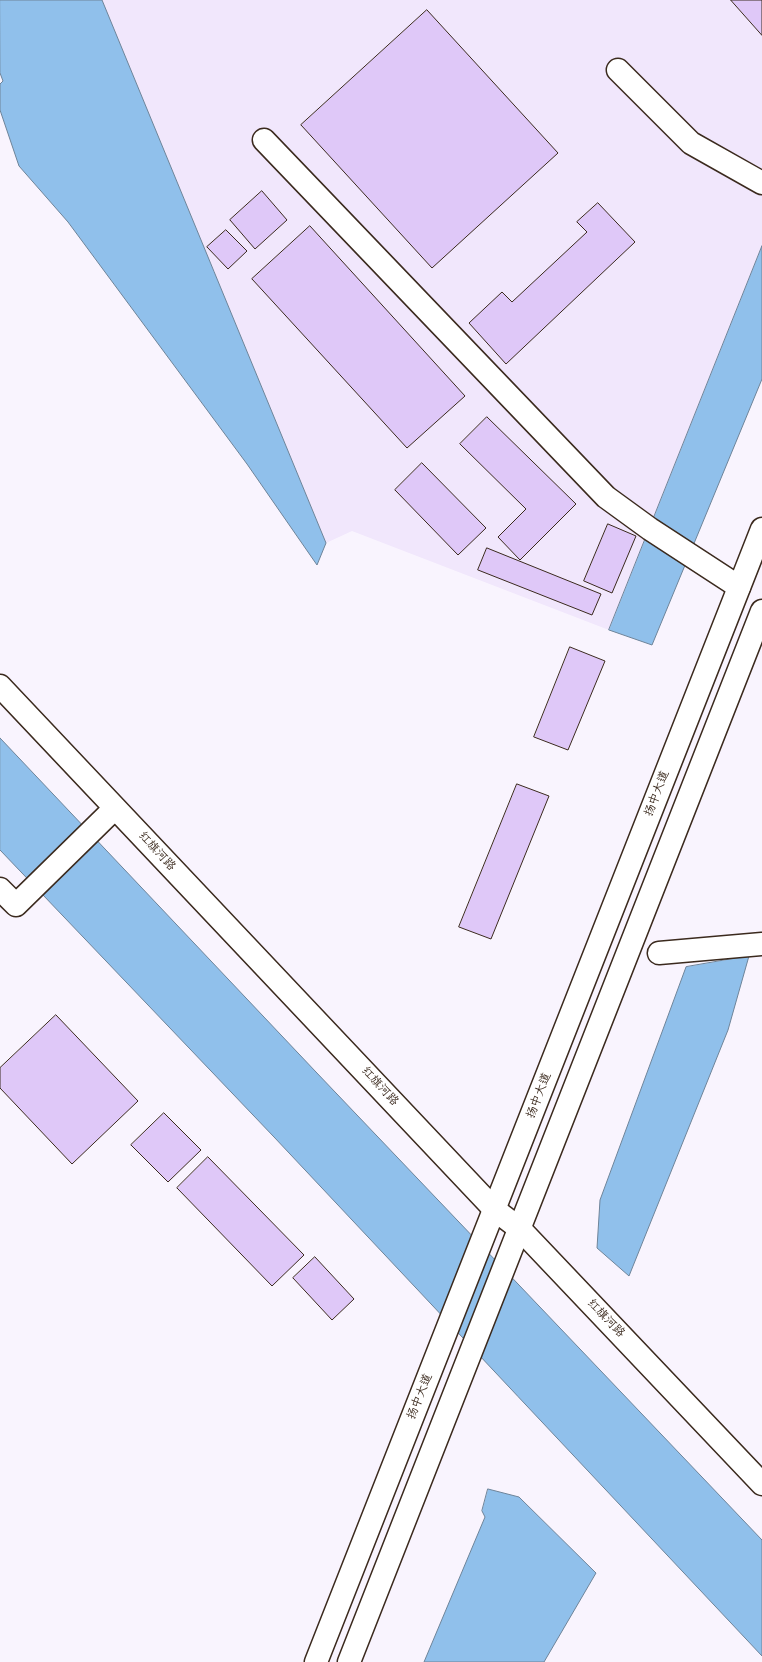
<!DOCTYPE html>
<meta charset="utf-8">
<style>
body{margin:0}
canvas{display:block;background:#f9f4fe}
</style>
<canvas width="762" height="1662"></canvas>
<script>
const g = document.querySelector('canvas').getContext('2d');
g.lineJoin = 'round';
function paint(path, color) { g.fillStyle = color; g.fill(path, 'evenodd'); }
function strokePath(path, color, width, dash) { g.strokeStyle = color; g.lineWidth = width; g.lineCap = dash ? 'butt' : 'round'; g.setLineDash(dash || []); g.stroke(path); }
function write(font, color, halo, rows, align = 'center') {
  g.font = font + ' Kalam,"LXGW WenKai TC",sans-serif'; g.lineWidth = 3.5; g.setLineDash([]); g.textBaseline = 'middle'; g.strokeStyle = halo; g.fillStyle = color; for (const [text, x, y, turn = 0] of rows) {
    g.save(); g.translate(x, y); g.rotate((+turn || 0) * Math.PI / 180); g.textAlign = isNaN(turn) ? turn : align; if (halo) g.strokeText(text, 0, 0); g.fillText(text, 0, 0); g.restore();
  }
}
const built = new Path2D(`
 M102,0H762V246L609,630L352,531L326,543Z`);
const water = new Path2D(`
 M0,0H102L326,543L317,565L247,464L68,222L19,166L0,110V84L3,81L0,73Z
 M762,246V379L652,645L609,630Z
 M0,738L316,1072L762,1540V1656L274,1137L0,850Z
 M749,956L728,1030L629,1276L597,1248L600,1200L686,967Z
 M488,1489L519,1497L596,1573L544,1662H424L485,1517L482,1511Z`);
const building = new Path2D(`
 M731,0H762V35Z
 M427,10L558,153L432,268L301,125Z
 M262,191L287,220L255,249L230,220Z
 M598,203L635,242L506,364L469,323L502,292L512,302L587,232L577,222Z
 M310,226L465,396L407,448L252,279Z
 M226,230L247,251L228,269L207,247Z
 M487,417L576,504L520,560L498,537L526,509L460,444Z
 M422,463L486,528L458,555L395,490Z
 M608,524L636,536L612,593L584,581Z
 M487,548L601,594L592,615L478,570Z
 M570,647L605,661L568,750L534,737Z
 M517,784L549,796L491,939L459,927Z
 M56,1015L138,1101L72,1164L0,1088V1068Z
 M164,1113L201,1150L168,1182L131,1145Z
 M208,1157L304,1255L272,1286L177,1188Z
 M315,1257L354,1299L332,1320L293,1278Z`);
const minor = new Path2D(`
 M618,70L691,143L762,183
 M264,140L606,497L650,529L739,587
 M0,686L495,1210L520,1229L762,1484
 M0,889L16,905L115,808
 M659,953L762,944`);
const major = new Path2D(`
 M316,1662L762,529
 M349,1662L762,611`);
const streetNames = [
 ["扬中大道",658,794,-69],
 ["红旗河路",156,852,47],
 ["红旗河路",379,1087,47],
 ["扬中大道",540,1096,-69],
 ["红旗河路",605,1319,46],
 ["扬中大道",421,1397,-68]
];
paint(built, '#f1e7fc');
paint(water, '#90c0eb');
strokePath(water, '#6e8499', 1);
paint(building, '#dfc8f8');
strokePath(building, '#3b2a1e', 1);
strokePath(minor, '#3b2a1e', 25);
strokePath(major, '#3b2a1e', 25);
strokePath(minor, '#fff', 22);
strokePath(major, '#fff', 22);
write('12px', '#3b2a1e', '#fff', streetNames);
</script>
